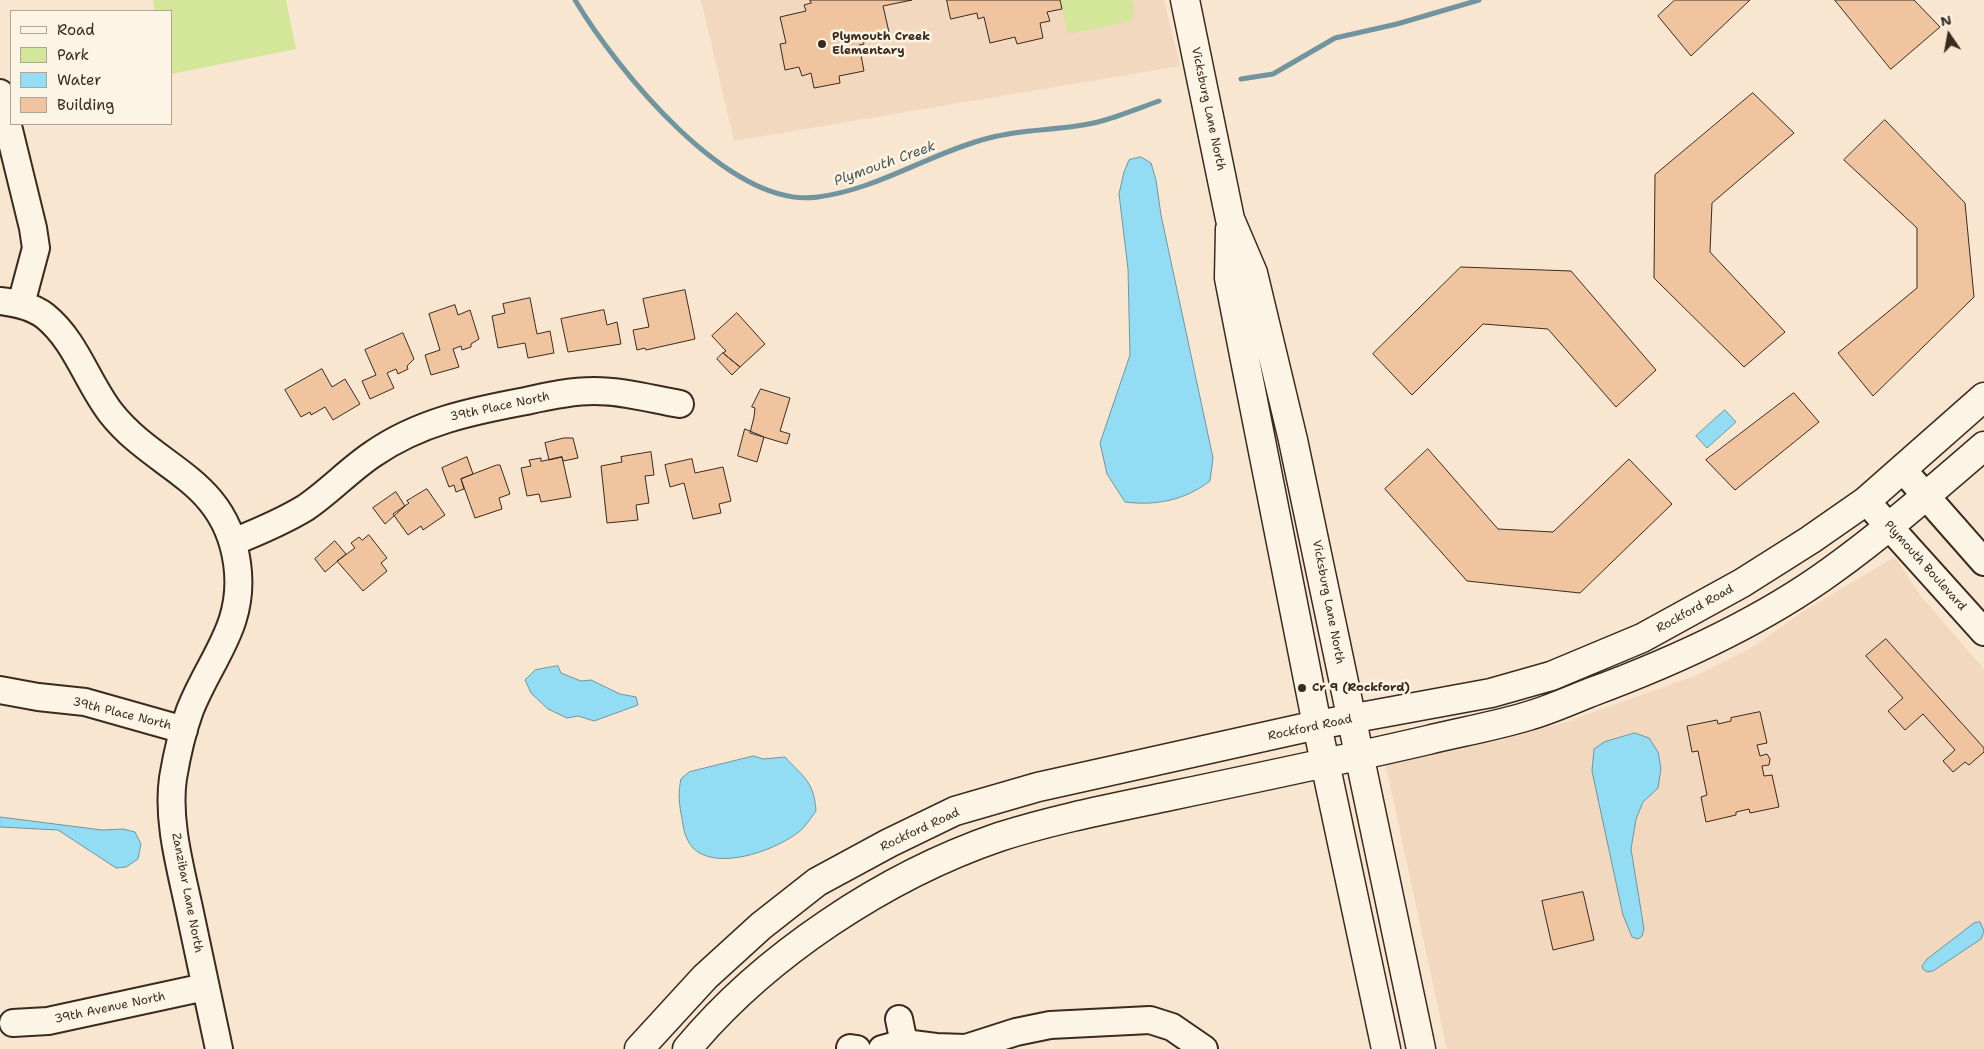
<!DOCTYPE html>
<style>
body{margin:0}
#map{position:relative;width:1984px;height:1049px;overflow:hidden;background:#f8e6d0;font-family:"Shantell Sans",sans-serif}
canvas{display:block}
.legend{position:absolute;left:10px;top:10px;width:162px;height:115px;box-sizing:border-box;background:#fcf5e5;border:1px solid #afa495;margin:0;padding:6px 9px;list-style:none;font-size:15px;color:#3b2a1e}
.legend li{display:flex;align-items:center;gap:10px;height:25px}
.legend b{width:25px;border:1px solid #afa495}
.north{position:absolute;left:1924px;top:10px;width:50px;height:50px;-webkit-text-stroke:4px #fcf5e5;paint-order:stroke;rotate:348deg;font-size:14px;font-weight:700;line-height:20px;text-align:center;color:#3b2a1e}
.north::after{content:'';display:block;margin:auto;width:18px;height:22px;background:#3b2a1e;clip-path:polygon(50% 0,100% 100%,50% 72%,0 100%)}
</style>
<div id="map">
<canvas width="1984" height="1049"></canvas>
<ul class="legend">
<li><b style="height:6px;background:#fcf5e5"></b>Road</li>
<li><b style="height:14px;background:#d3e69a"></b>Park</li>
<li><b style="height:14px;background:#93ddf4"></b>Water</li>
<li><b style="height:14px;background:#efc49f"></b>Building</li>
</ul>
<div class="north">N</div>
</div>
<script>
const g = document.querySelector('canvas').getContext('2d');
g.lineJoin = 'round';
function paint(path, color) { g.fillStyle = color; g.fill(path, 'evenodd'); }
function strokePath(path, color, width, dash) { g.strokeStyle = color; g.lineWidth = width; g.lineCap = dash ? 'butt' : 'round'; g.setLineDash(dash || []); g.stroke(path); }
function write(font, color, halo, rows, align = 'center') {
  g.font = font + ' "Shantell Sans",sans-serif'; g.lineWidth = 5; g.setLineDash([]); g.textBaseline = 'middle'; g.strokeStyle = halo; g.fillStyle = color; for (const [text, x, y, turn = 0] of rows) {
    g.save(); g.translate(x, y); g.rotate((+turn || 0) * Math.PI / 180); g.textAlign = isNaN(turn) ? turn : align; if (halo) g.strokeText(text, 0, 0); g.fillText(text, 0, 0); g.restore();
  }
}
const built = new Path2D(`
 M701,0H1164L1180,66L734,141Z
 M1895,557L1920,595L1984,669V1049H1447L1385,762L1502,740L1566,722L1697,675L1751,648L1807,609Z`);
const green = new Path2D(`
 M153,0H286L296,49L171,74V11H155Z
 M1060,0H1132L1135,11L1131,21L1068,34Z`);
const water = new Path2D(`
 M1141,157L1151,163L1156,180L1161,215L1213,458L1210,481C1185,500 1157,506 1125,502L1107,474L1100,443L1130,355L1128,269L1119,194L1124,172L1129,160Z
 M1725,410L1736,422L1707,448L1696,436Z
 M558,666L561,673L581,681L591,680L620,694L636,697L638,705L594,721L578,716L567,718L548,709L531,693L525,680L535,670Z
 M1635,733L1649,738L1658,752L1661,768L1658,788L1643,802L1636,819L1631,849L1644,929L1642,936L1638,939L1632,937L1623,915L1592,771L1594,749L1604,742Z
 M754,756L763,759L785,757C803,777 814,781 816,811C810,819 804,829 796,834C773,851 715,872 692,847C685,838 683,828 682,818C679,805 678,792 681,779L689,772Z
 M0,817L102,830L123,829L135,832L141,844L138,859L126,867L116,868L58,830L0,827Z
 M1980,922L1984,931L1981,939L1933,971L1927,972L1923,969L1922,966L1927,959L1974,923Z`);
const stream = new Path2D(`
 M575,0C615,67 729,210 818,197C879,189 930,153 989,138C1024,128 1063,131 1098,122C1118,117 1139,108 1159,101
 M1241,79L1273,74L1335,38L1397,24L1479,0`);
const building = new Path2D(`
 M810,0H912L883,6L889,32L863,38L864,44L859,45L864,71L839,76L840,83L814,88L811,73L802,76L799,67L785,70L780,44L786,43L780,17L806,11L804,5L811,3Z
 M947,0H1060L1062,9L1047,12L1050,21L1040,23L1043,38L1017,44L1015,37L990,43L984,17L978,19L977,13L951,19Z
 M1675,0H1750L1691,56L1658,16Z
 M1835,0H1914L1940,27L1891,69Z
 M1753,93L1794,133L1712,203L1710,252L1785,332L1744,367L1654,278L1655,175Z
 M1885,120L1965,203L1974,297L1873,396L1838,353L1917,288V228L1844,160Z
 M1461,267L1571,271L1656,370L1616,407L1548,329L1483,324L1412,395L1373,354Z
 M685,290L695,339L646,350L645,348L637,350L633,330L649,327L643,299Z
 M530,298L537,334L550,331L554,353L528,358L525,343L498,348L492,316L505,313L503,304Z
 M455,305L458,315L470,310L479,339L471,344V347L462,350L461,346L453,349L459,367L431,375L425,355L440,350L429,314Z
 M604,310L607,325L617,322L621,344L568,352L561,319Z
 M737,313L765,344L740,367L723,353L726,351L712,336Z
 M403,333L414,359L407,366L408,369L398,374L396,369L387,373L394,388L370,399L362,381L376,375L365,350Z
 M723,353L740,367L732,375L717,359Z
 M322,369L332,387L345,379L360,404L333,420L325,407L311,415L310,412L301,417L285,390Z
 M761,389L790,398L780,431L790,434L787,444L750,433L754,417L755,408L752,407Z
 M1794,393L1819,422L1735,490L1706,460Z
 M745,429L764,437L757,462L738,456Z
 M564,438H573L578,458L563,461L562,457L549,460L545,443Z
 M1428,449L1498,529L1553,532L1629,459L1672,504L1580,593L1467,581L1385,489Z
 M651,452L654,475L645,476L649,503L636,505L638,520L607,523L601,466L622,462L621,457Z
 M467,457L473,474L461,479L464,489L456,492L454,485L449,487L442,468Z
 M562,457L571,497L541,502L539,494L527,496L521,468L531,466L529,460L541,458V461Z
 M692,459L695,473L723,467L731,501L719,504L721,513L693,519L684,483L670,487L665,465Z
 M497,465H500L510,494L499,498L502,509L475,518L461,479Z
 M427,489L445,515L423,530L421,526L408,535L393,514L409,503L407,501Z
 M396,492L405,506L385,524L373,508Z
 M369,535L387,558L381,563L387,571L363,591L337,561L355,548L351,543L359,537L362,540Z
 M335,541L346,554L325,572L315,559Z
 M1886,639L1984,748V752L1969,765L1965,762L1953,772L1943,761L1955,750L1923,714L1905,730L1888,711L1903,698L1866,656Z
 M1760,712L1767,743L1757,745L1760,756L1767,754L1770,759L1769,765L1762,766L1764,776L1772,775L1779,807L1750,813L1749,809L1736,812V815L1706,822L1701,797L1707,795L1698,751L1692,752L1687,726L1717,720L1718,724L1731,721V718Z
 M1583,892L1594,940L1553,950L1542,901Z`);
const minor = new Path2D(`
 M0,93L33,228L36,248L21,304
 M0,301C16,303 32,306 45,316C76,341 87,382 111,413C156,470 225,478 237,563C246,625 211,657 190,710C182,732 177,754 173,778C167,820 180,866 189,908C199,955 209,1002 219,1049
 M1903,470L1984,562
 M1866,501L1984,632
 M233,542C258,532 282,522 305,508C329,492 349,470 373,454C419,422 472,411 526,401C548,396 571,391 594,391C624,391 651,399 680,404
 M0,690L38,697L85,702L184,730
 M899,1019L904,1043L936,1047L966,1048L1016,1032L1050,1025L1150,1020L1172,1027L1204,1049
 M13,1023L48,1021L205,987
 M850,1048L857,1049
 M882,1049L904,1043`);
const major = new Path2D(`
 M1185,0L1230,219L1253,273L1293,440L1421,1049
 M1230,229L1229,278L1246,365L1317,725L1386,1049
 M639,1049L705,977L761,926L817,882L889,843L955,811L1038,787L1317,725L1491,693L1551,676L1642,638L1742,583L1810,540L1866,501L1984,397
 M687,1049C764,956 885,876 999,837C1055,819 1113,808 1170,796C1256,778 1342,760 1428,740C1461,732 1495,726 1528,716C1549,710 1569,701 1589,693C1673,662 1758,624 1831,571C1884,533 1934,489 1984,446`);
const markers = [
 [822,44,5,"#3b2a1e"],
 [1302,688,5,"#3b2a1e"]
];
const poiNames = [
 ["Plymouth Creek",832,37],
 ["Elementary",832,51],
 ["Cr 9 (Rockford)",1312,688]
];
const streetNames = [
 ["Vicksburg Lane North",1208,109,78],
 ["39th Place North",500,407,-12],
 ["Plymouth Boulevard",1925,566,48],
 ["Vicksburg Lane North",1328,602,79],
 ["Rockford Road",1695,609,-29],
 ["39th Place North",122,714,14],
 ["Rockford Road",1310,728,-12],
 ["Rockford Road",920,830,-25],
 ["Zanzibar Lane North",187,893,79],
 ["39th Avenue North",110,1008,-12]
];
const waterNames = [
 ["Plymouth Creek",885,164,-20]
];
paint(built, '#f1d8be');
paint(green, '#d3e69a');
paint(water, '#93ddf4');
strokePath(water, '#70959e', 1);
strokePath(stream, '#70959e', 5);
paint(building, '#efc49f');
strokePath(building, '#3b2a1e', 1);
strokePath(minor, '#3b2a1e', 30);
strokePath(major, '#3b2a1e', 31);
strokePath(minor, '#fcf5e5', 26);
strokePath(major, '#fcf5e5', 28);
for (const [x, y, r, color] of markers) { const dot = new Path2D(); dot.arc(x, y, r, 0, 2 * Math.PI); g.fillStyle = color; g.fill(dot); strokePath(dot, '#fcf5e5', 2); }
write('bold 12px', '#3b2a1e', '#fcf5e5', poiNames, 'left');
write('12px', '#3b2a1e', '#fcf5e5', streetNames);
write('italic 14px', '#515754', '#fcf5e5', waterNames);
</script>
